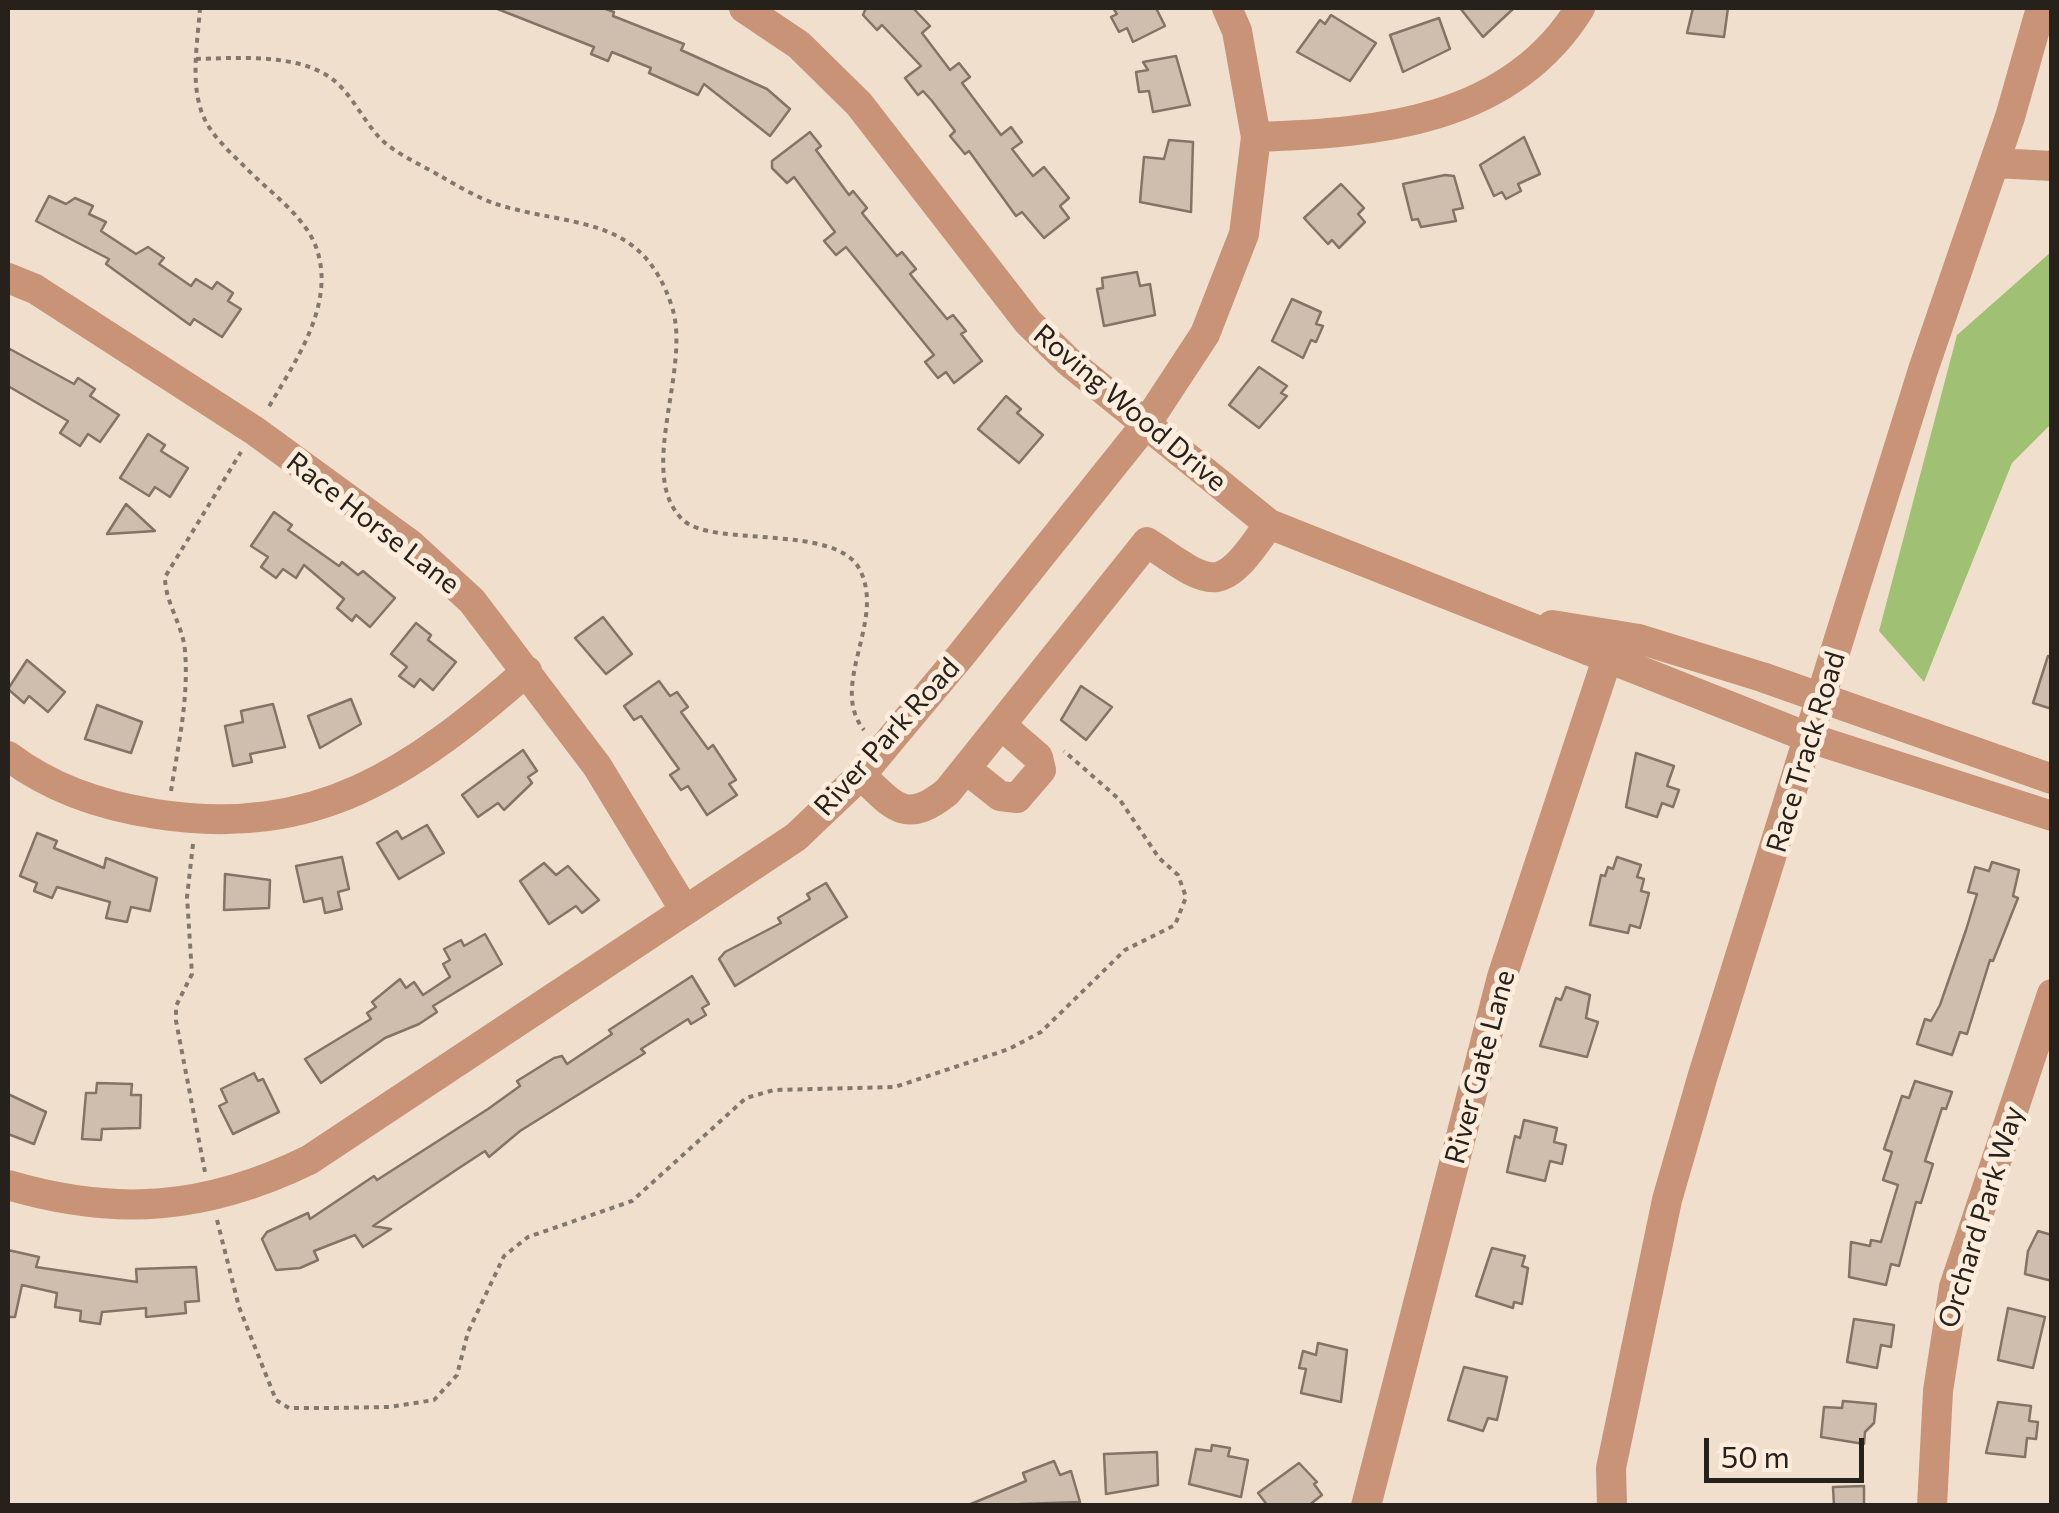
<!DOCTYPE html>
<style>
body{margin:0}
#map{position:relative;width:2059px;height:1513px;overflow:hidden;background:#f1dfce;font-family:Commissioner,sans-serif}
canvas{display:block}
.frame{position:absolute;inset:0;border:10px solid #27211b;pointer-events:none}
.scale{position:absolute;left:1704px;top:1438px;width:160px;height:45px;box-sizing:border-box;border:5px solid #27211b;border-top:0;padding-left:12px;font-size:30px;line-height:35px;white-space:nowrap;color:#27211b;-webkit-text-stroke:8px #feeddc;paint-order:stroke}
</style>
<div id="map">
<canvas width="2059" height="1513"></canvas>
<div class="frame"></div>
<div class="scale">50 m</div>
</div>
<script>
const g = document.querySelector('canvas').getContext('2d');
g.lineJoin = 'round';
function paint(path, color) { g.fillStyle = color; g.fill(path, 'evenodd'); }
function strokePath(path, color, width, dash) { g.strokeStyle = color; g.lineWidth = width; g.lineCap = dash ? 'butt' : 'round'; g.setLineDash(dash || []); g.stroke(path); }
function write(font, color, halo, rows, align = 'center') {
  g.font = font + ' Commissioner,sans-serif'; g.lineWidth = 10; g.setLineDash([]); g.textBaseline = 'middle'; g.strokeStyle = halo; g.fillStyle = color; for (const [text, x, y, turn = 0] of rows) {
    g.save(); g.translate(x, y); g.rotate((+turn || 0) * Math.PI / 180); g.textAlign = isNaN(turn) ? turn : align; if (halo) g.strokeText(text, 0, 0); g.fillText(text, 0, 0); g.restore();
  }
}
const forest = new Path2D(`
 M2051,252V424L2012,463L1924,682L1879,631L1957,335Z`);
const building = new Path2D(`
 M495,8H603L614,12L613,16L684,44L681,50L767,89L790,109L770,136L704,84L698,95L649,73L651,68L612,52L608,61L591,54L594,47Z
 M866,8H913L930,26L922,33L950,70L959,63L970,77L962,83L1001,135L1011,127L1022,142L1012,149L1033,176L1044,167L1069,198L1060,206L1069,218L1044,238L1022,212L1016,216L969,151L965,154L950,136L955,131L932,101L923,91L918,95L905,78L921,66L882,25L877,30L863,15Z
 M1113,8H1156L1165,26L1133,42L1127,28L1119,32L1111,17L1117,14Z
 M1460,8H1514L1483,37Z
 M1693,8H1728L1724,37L1687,33Z
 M1331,15L1376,43L1350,81L1297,52L1320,20L1325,24Z
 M1439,18L1450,49L1403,72L1390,35Z
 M1176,56L1190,105L1153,112L1149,91L1139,92L1136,72L1148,70L1143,62Z
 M810,132L821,146L816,150L849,195L853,191L867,208L862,213L897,256L902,252L916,269L910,274L947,319L953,315L966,331L961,334L982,361L954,383L946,372L938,378L925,362L934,355L846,247L836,255L824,241L835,232L794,177L787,183L772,168V161Z
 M1524,137L1540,174L1518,184L1521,191L1506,199L1502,192L1494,196L1480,165Z
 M1169,140L1193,142L1191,212L1140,202L1144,157L1164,159Z
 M1445,175L1454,176L1463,208L1453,210L1456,221L1421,227L1418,219L1412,220L1403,184Z
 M1341,184L1364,208L1358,214L1365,222L1339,248L1332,240L1328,244L1304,218Z
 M49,196L66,204L75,198L93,206L89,214L106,222L101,231L136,254L148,247L164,258L159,264L191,286L196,279L212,289L217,282L233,293L228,301L241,309L222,337L194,319L190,325L106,264L109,259L36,221Z
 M1137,272L1140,286L1150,284L1155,315L1104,326L1097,289L1103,288L1102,278Z
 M1292,299L1321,312L1316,324L1323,326L1316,342L1311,340L1303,358L1272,341Z
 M8,348L74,384L78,378L95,389L90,396L119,415L100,442L88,434L80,446L60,433L68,421L8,386Z
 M1259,367L1287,386L1281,393L1287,396L1259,428L1229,405Z
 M1006,396L1021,409L1017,413L1043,435L1019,463L978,429Z
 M148,434L165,445L161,451L188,468L170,497L155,487L149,496L120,478Z
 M126,504L155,531L107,534Z
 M274,512L292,525L288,530L339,566L342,562L358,575L363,571L395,598L370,627L356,615L352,621L337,608L344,599L304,565L296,578L283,569L276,578L261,567L268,557L251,546Z
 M603,617L632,654L606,674L575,638Z
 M416,623L431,635L428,640L456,662L433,690L420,679L414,687L399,676L407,667L391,654Z
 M2048,656L2052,657V709L2033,703Z
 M27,660L65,692L48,712L29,696L24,703L8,689Z
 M659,681L670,696L677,692L688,707L681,712L708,749L713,745L736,780L729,784L737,795L707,815L688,786L681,790L670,775L679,769L641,716L634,720L624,706Z
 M1081,686L1112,707L1086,740L1061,720Z
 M351,699L361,724L320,748L308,716Z
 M273,704L285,747L250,754L252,762L233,766L225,726L243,722L241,711Z
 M97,705L142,722L131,753L85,739Z
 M523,750L537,771L528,777L532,783L504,810L498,803L478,817L462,795Z
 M1636,753L1674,766L1667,786L1679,790L1673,807L1662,803L1657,817L1626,807Z
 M427,825L444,853L399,879L377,843L397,831L402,839Z
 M37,833L57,841L54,848L104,868L106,858L157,878L150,911L131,907L127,922L106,918L110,902L57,887L52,898L34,891L37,883L20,876Z
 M342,857L349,889L338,892L342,909L325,913L322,898L304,902L296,866Z
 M1617,857L1641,865L1637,877L1644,879L1641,891L1649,893L1640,928L1630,925L1628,933L1590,925L1601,875L1605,876L1608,867L1613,869Z
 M1992,862L2019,870L2013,896L2018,898L1993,961L1990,960L1967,1034L1960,1032L1952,1055L1917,1044L1925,1019L1931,1021L1940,1005L1966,930L1977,894L1968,892L1975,867L1989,871Z
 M544,863L556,875L568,866L599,900L582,913L576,906L549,924L520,881Z
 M225,874L270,880L269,908L224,910Z
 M826,883L847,917L735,986L719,959L725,952L781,923L778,918L810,899L807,894Z
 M485,934L502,964L433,1006L437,1012L419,1024L385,1038L321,1083L305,1059L371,1019L367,1013L376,1007L372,1002L400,979L406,988L414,982L423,995L450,977L443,964L450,960L444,949L461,940L464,946Z
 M692,976L709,1004L702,1008L706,1015L691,1024L688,1019L641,1049L645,1053L520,1131L489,1157L485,1151L456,1170L373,1226L391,1229L363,1247L355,1235L314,1251L318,1260L300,1268L276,1270L262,1239L267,1232L308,1213L310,1219L374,1176L377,1180L488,1109L520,1086L517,1081L554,1058L562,1056L567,1064L612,1034L609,1030Z
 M1566,987L1590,995L1586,1018L1598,1022L1587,1057L1540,1046L1556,998L1561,1000Z
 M254,1073L258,1081L263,1079L279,1112L233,1134L219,1106L227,1102L221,1089Z
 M1915,1081L1952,1092L1946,1109L1942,1108L1925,1161L1933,1164L1921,1203L1916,1202L1899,1266L1891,1264L1886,1285L1849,1277L1851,1242L1870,1246L1871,1240L1881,1242L1898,1185L1883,1180L1892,1152L1884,1149L1902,1096L1909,1098Z
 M97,1083L132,1084L131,1095H141L140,1128L102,1129L101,1140L82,1139L86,1093H96Z
 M8,1094L46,1112L34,1144L8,1134Z
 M1524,1120L1557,1128L1554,1142L1566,1145L1562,1164L1550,1161L1545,1181L1507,1172L1515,1136L1520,1138Z
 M2038,1231L2052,1235V1281L2025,1274L2028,1251Z
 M1492,1248L1525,1256L1522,1266L1528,1268L1522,1304L1514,1302L1513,1308L1476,1296Z
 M8,1250L39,1257L36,1267L137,1282L136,1269L196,1267L199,1301L185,1302L186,1313L146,1317V1308L102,1312L100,1324L80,1321L81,1311L55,1307L57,1293L22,1285L15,1317H8Z
 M2008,1308L2045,1317L2033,1368L1998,1360Z
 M1854,1319L1894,1325L1891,1347L1881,1345L1877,1368L1847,1362Z
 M1318,1343L1347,1350L1341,1402L1301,1393L1306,1369L1299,1368L1303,1351L1316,1355Z
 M1464,1367L1507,1377L1497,1420L1488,1418L1483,1431L1448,1420Z
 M1843,1401L1876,1404L1874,1423L1865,1432L1864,1444L1821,1437L1824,1407L1842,1408Z
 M1998,1402L2031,1406L2029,1421L2038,1422L2036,1439L2027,1438L2025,1457L1986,1453Z
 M1212,1445L1230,1448L1228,1456L1248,1460L1241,1497L1189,1484L1196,1449L1211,1451Z
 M1157,1452L1158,1485L1106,1494L1104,1454Z
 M1054,1461L1060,1475L1071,1471L1080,1502L966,1506L1026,1481L1023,1473Z
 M1299,1463L1317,1482L1314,1484L1322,1495L1308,1506H1268L1258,1493Z
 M1864,1486V1506H1834L1833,1487Z`);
const path = new Path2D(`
 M200,8C198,38 191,76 200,107C207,132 227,149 245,167C267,190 305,216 316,247C337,304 294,363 267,410
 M196,59C235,58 288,54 323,73C348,86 360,116 378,136C393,153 422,165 442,177C458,186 478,198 496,204C572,228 642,213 672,307C692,369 635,475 683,520C713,548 837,523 860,570C886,621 828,686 864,730
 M171,791C178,746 189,698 185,651C183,625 165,603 165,577L241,452
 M193,844L187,897L192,974L176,1006V1021L205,1172
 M217,1220L239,1307L276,1400L289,1408H329L389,1407L434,1400L457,1375L468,1332L504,1256L528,1237L632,1201L746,1098L774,1090L895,1087L1009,1049L1041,1032L1125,950L1175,925L1186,897L1178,875L1159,858L1120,800L1064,751`);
const minor = new Path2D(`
 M744,8L799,45L859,104L1028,322L1068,361L1269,524L1810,738L2052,816
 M1256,137C1377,133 1510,122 1580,8
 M1995,163L2052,166
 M8,278L35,289L255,431L410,544L472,601L597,766L684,909
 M1552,625L1639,639L1762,677L2052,779
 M8,756C50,788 103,806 156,814C316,839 412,772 527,671
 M966,769L1000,796L1017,798L1041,770L1038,757L1001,725
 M861,775C894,807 906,825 947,792L1147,542C1214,588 1220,596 1269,524
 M8,1185C117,1217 206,1210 309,1160L796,837L861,775L962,654L1146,424L1205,334L1244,234L1256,137L1237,31L1227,8
 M1366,1506L1502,977L1615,635
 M1612,1506L1611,1468L1667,1200L1703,1075L1923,370L2010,117L2041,8
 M1932,1506L1938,1391L1954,1287L2052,994`);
const streetNames = [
 ["Roving Wood Drive",1130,408,40],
 ["Race Horse Lane",373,523,38],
 ["River Park Road",887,737,-48],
 ["Race Track Road",1806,752,-73],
 ["River Gate Lane",1480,1067,-75],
 ["Orchard Park Way",1981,1217,-73]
];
paint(forest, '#a0c073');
paint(building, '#cfbead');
strokePath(building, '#837465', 2.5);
strokePath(path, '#83786d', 4, [5, 5]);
strokePath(minor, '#c89377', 30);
write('28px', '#27211b', '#feeddc', streetNames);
</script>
